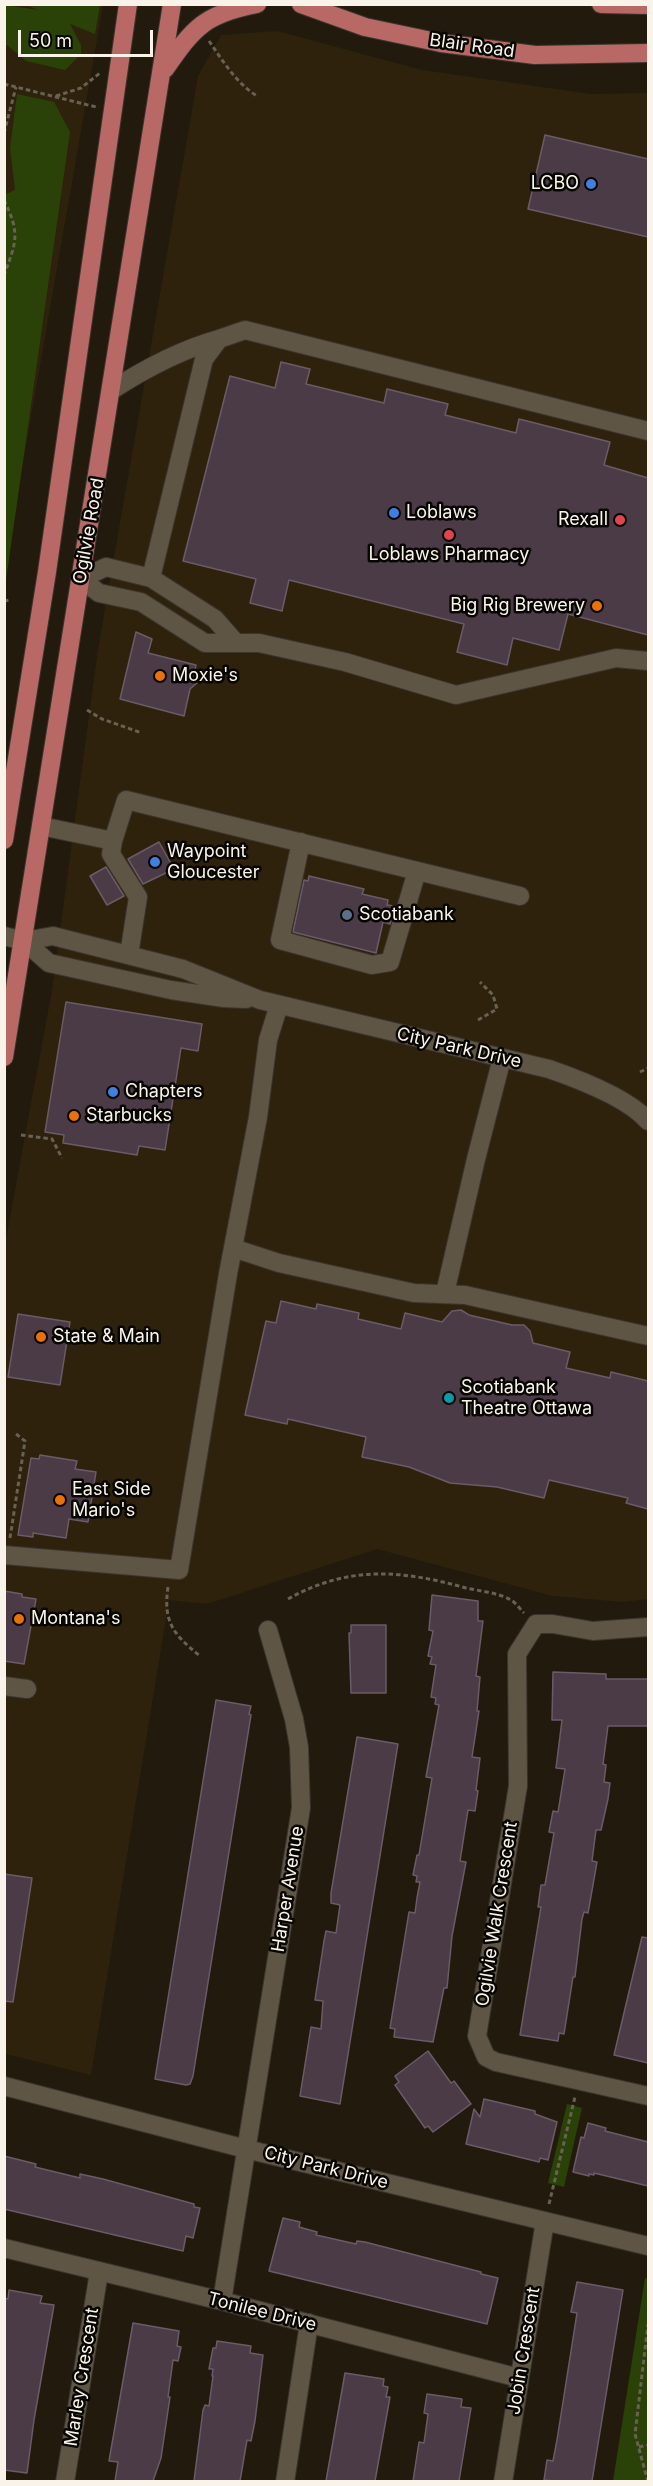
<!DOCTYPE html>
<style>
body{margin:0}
#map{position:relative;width:653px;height:2486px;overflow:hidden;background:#221a0c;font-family:Inter,sans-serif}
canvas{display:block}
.frame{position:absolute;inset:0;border:6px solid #f9f3e9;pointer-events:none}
.scale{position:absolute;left:18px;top:30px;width:135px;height:27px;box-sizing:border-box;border:3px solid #f9f3e9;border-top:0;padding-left:8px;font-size:18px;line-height:21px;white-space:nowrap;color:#f9f3e9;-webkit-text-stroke:4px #080602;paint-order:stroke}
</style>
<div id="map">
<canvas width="653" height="2486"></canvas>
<div class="frame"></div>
<div class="scale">50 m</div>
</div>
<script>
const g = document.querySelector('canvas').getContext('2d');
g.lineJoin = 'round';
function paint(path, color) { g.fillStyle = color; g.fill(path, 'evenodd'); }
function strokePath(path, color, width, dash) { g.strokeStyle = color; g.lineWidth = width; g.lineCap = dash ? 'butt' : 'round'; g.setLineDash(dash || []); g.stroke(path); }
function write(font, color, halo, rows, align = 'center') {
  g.font = font + ' Inter,sans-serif'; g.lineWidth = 5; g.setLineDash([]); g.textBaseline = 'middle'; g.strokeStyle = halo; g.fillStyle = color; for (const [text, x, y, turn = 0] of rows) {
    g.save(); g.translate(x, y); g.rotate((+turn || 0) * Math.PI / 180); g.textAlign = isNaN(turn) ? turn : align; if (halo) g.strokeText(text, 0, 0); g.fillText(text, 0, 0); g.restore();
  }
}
const built = new Path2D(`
 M5,5H103L5,566Z
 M277,31L422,70L591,94L648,93V1599L623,1602L553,1596L377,1549L207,1604L169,1600L91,2075L5,2054V1244L52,990L98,649L198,76L221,35Z`);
const green = new Path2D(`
 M4,5L38,10L27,5H100L95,34L70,24L81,45V54L65,70L26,61L7,45L5,46Z
 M17,94L54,102L70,132L5,587L4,195L15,190L10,148Z
 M567,2104L582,2108L564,2187L548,2183Z
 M645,2278L648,2279V2481H613Z`);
const building = new Path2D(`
 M545,135L648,159V237L528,209Z
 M281,362L310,369L306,384L384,403L387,389L448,404L445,415L516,433L519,419L610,442L604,465L648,478V635L568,614L559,650L513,638L507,665L457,652L464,624L289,580L282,611L250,603L256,579L183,561L230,376L275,388Z
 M136,632L152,639L148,653L196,665L194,674L198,682L190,689L184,716L120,699Z
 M159,842L174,869L143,884L128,859Z
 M106,867L124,896L107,905L90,876Z
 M309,876L364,889L362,894L388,900L387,905L395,906L390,924L383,922L376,953L293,932L304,880L308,881Z
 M66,1002L202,1024L198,1051L181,1048L165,1150L139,1146L137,1155L63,1143L64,1135L45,1132Z
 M281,1301L316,1309L317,1304L359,1313L358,1319L401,1329L405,1313L442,1322L452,1311L461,1310L469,1315L512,1325H524L530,1331L533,1343L570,1352L566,1368L610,1378L611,1372L648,1381V1509L626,1503L628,1498L549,1480L544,1498L497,1487L450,1483L409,1467L362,1457L366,1437L288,1419L287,1424L245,1415L266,1321L276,1323Z
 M18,1314L70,1322L60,1385L8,1377Z
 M40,1455L77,1461L75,1469L96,1472L88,1522L69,1519L66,1538L33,1533V1537L18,1535L31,1458L39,1459Z
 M4,1591L22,1594V1597L36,1599L24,1664L4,1661Z
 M432,1595L478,1601V1621H483L476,1676L480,1677L477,1711H479L472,1757L480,1758L476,1790L478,1791L475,1811L468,1810L460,1861L466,1862L452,1936L447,1988H444L433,2042L394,2037L395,2029L390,2028L409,1912L415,1913L417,1898L420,1882H416L417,1876L413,1875L417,1855H419L432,1778L426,1777L439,1705L435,1704L436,1698L431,1697L436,1665L430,1664L432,1657L428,1656L433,1631L429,1630Z
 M351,1625H386V1693H351L349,1633H351Z
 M553,1672L606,1674V1679H648V1726H608L603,1764L606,1765L604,1782L610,1783L608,1799L601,1830H596L592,1861L597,1862L588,1913L584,1912L582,1919L575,1977H573L564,2034L559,2033L558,2041L520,2035L541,1907H538L541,1885H545L554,1833L549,1832L553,1811L558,1812L565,1769L556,1768L562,1720H552Z
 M216,1700L251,1706L249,1714L251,1715L193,2076L190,2084L186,2085L155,2079Z
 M357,1737L398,1744L340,2104L300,2096L311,2027L321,2029L323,2001L315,2000L324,1941L326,1931L336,1933L340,1905L331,1903V1893Z
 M4,1874L32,1878L13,2002L4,2001Z
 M642,1937L648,1938V2063L614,2055Z
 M428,2051L451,2083L454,2081L471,2104L433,2132L428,2126L425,2128L395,2085L399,2082L395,2076Z
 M484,2099L535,2111V2114L557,2122L548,2160L540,2158L539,2162L466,2144L474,2109L480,2117Z
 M588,2123L606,2128L605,2131L648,2142V2186L594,2173V2175L589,2174V2176L573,2172L581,2137L584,2138Z
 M4,2156L36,2164L35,2167L80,2178V2174L103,2179L194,2204V2207L200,2208L193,2238L186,2236L183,2251L4,2209Z
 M283,2218L300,2222L299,2227L317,2232L316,2235L356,2244L357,2241L365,2242L481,2272V2274L498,2278L487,2324L269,2271Z
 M577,2282L623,2290L592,2481H554L544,2480L547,2460L553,2461L557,2440L577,2313L571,2312Z
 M9,2290L42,2296L40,2303L54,2305L34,2420L27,2473L4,2470V2298L8,2299Z
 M133,2323L179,2331L177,2346L181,2347L178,2361L173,2360L168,2397H170L161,2458L153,2481H115L118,2462L109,2461Z
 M217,2341L251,2346L250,2353L263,2355L255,2421L251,2441L247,2440L240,2481H194L203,2410L205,2405L209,2406L213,2376H212L213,2369H209L213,2348H216Z
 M345,2373L384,2379L383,2386L388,2387L386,2397H390L375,2481H326Z
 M427,2394L462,2399L461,2407L471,2408L459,2481H413L419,2442L424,2443L428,2414L424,2413Z`);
const path = new Path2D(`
 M209,41C223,61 236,83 257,96
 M4,84L96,107
 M56,96L81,88L100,73
 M4,133L16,87
 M4,200C20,233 17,241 4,275
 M4,601L10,600
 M87,710L102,719L142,733
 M478,1020L497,1009L493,995L480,982
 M640,1072L648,1068
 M21,1135L52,1139L62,1158
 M10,1538L25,1441L16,1434
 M168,1587C163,1622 173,1634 200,1656
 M288,1599C349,1565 402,1570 466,1588C480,1591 499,1593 511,1600C516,1603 520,1609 524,1613
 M549,2204L575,2097
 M639,2447L648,2445
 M648,2482L635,2434L648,2324`);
const minor = new Path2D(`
 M112,390C146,368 180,350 219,339
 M151,578L204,359L219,339L245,330L648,431
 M236,643L215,619L151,578L106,567L81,579L99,593L141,602L205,643H259L345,662L456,695L616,658L648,661
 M41,826L113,841L126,800L520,896
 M113,841L111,854L138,897L129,955
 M301,842L280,940L372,965L390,962L417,871
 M4,936L24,941L53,936L183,969L260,1000L549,1069C578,1079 628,1098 648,1121
 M24,941L49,963L171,990L224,998L246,999
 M233,1248L279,1263L414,1293L465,1295L648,1336
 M445,1293L476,1159L502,1058
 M4,1555L179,1570L228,1274L258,1117L268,1040L279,1005
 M648,1627L593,1631L553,1624H536L517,1654L518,1786L477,2036L486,2057L496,2062L648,2096
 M4,1686L27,1689
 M4,2086L246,2149L648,2246
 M4,2248L222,2301L519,2378
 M222,2301L301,1808L299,1747L294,1719L268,1630
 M65,2482L99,2272
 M285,2482L309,2323
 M503,2482L545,2221`);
const major = new Path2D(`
 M301,4L365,27L441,43L535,55L648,53
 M601,4L648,5
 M165,69C194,27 205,14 257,4
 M4,840L47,572L128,4
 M4,1057L172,4`);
const markers = [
 [591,184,6,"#3f7fe0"],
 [394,513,6,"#3f7fe0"],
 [620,520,6,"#e0444e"],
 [449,535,6,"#e0444e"],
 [597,606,6,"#e8710a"],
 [160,676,6,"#e8710a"],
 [155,862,6,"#3f7fe0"],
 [347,915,6,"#5c6f8a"],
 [113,1092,6,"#3f7fe0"],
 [74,1116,6,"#e8710a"],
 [41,1337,6,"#e8710a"],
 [449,1398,6,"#0f9aa8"],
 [60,1500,6,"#e8710a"],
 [19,1619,6,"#e8710a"]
];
const streetNames = [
 ["Blair Road",472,46,8],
 ["Ogilvie Road",89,531,-80],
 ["City Park Drive",459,1048,13],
 ["Harper Avenue",288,1889,-81],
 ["Ogilvie Walk Crescent",497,1914,-81],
 ["City Park Drive",326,2168,14],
 ["Tonilee Drive",262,2312,14],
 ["Jobin Crescent",524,2351,-81],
 ["Marley Crescent",82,2377,-81]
];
const poiNames = [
 ["LCBO",579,184,"right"],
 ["Loblaws",406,513],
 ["Rexall",608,520,"right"],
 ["Loblaws Pharmacy",449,555,"center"],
 ["Big Rig Brewery",585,606,"right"],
 ["Moxie's",172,676],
 ["Waypoint",167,852],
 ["Gloucester",167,873],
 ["Scotiabank",359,915],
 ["Chapters",125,1092],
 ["Starbucks",86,1116],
 ["State & Main",53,1337],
 ["Scotiabank",461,1388],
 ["Theatre Ottawa",461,1409],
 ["East Side",72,1490],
 ["Mario's",72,1511],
 ["Montana's",31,1619]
];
paint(built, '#2e220d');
paint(green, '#2a4207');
paint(building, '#4a3b46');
strokePath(building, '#6b5b67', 1.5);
strokePath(minor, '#3b352f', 20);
strokePath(major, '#3b352f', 20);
strokePath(path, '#686154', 3, [4.5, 3]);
strokePath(minor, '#5f5545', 18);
strokePath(major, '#b86965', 18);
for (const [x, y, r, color] of markers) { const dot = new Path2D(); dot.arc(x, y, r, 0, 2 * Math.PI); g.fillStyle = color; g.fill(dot); strokePath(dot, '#080602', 2); }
write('18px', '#f9f3e9', '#080602', streetNames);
write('18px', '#f9f3e9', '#080602', poiNames, 'left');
</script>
